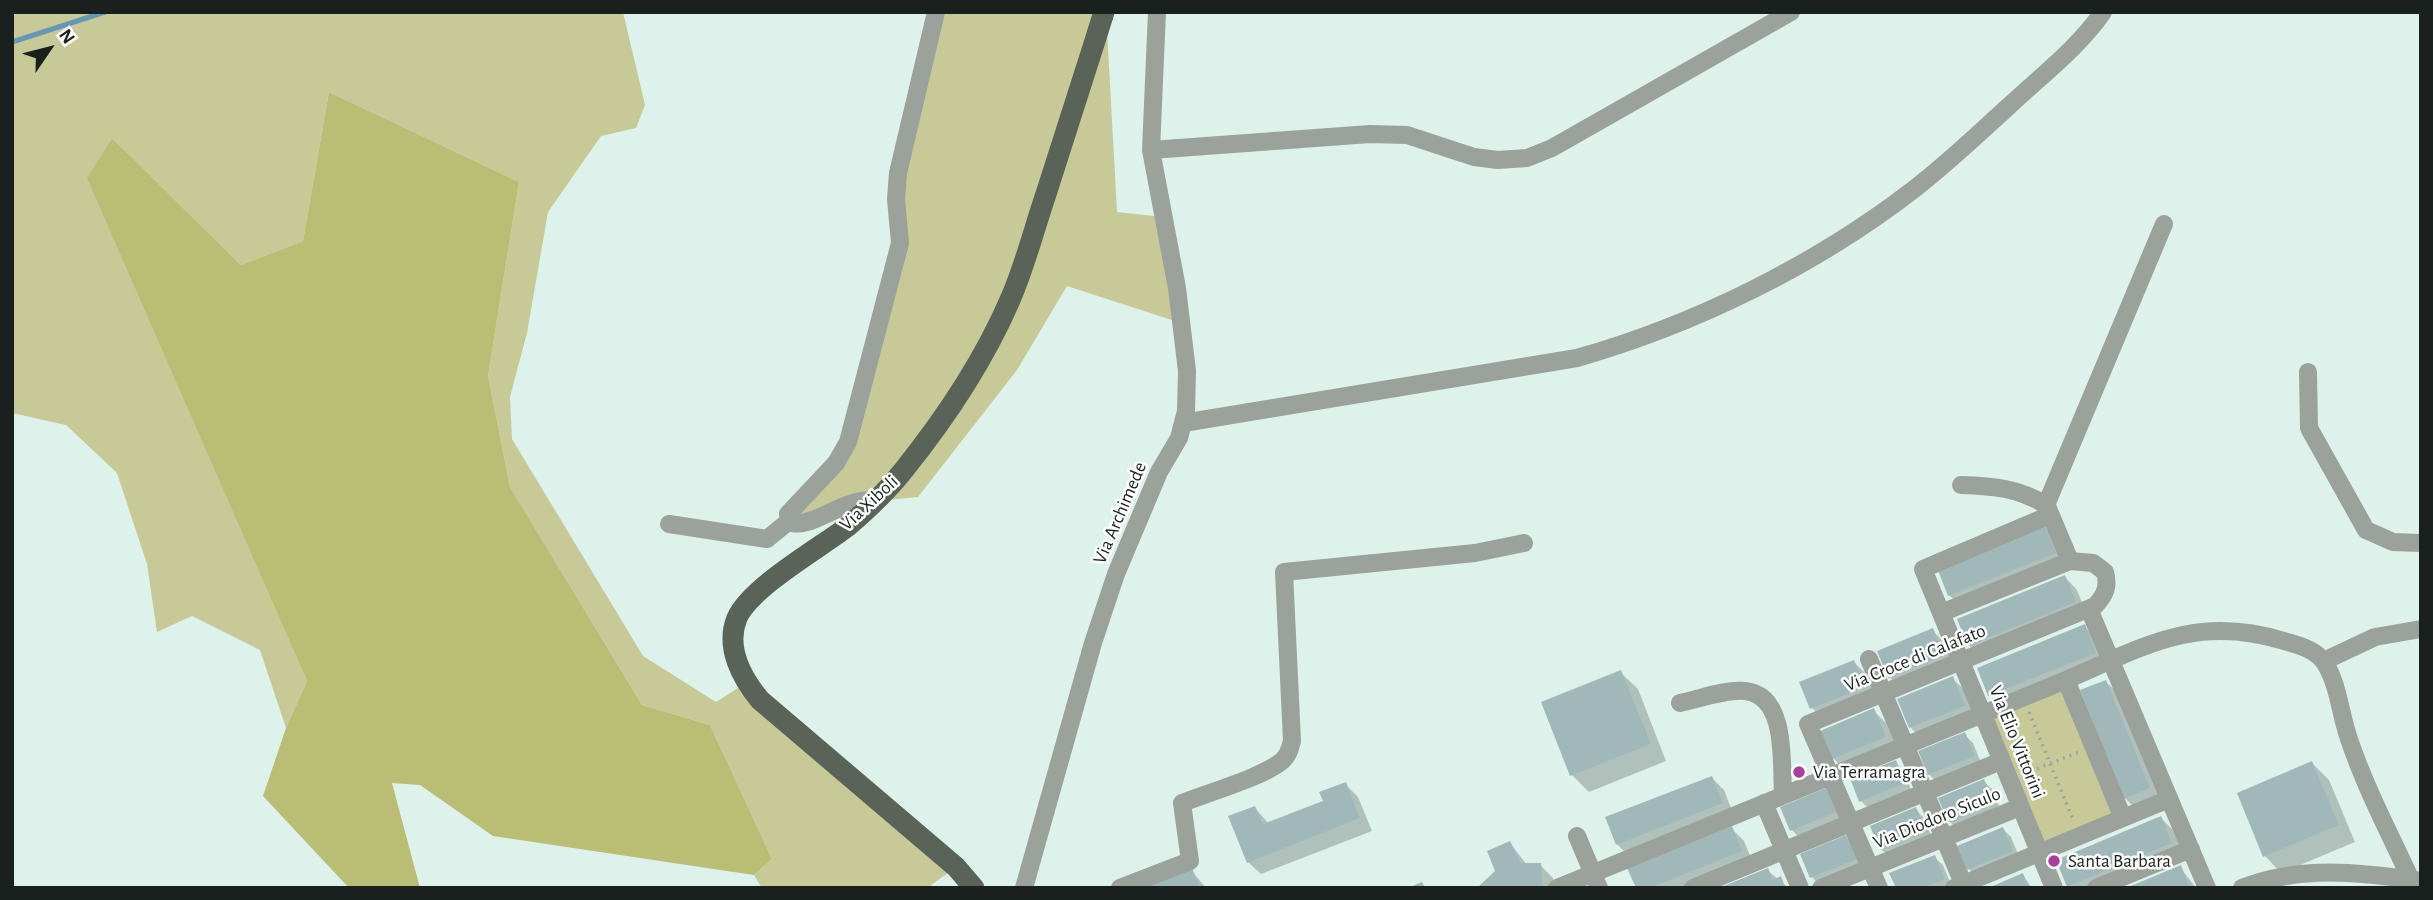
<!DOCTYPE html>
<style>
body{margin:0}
#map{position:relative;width:2433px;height:900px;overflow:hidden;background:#dcf2eb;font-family:"Alegreya Sans",sans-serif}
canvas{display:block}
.frame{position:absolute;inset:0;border:14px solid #19201e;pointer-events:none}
.north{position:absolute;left:14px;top:14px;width:70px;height:70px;-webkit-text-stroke:5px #fff;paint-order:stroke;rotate:55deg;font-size:19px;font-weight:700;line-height:28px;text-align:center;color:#19201e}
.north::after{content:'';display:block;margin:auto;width:24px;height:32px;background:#19201e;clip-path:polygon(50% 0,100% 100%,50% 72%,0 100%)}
</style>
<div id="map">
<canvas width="2433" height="900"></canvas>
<div class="frame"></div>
<div class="north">N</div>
</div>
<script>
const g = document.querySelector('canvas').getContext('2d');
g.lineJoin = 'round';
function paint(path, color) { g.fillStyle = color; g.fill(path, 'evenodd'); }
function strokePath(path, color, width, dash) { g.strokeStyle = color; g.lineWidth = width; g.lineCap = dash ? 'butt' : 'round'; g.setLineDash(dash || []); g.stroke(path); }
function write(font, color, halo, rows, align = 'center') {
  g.font = font + ' "Alegreya Sans",sans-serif'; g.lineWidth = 5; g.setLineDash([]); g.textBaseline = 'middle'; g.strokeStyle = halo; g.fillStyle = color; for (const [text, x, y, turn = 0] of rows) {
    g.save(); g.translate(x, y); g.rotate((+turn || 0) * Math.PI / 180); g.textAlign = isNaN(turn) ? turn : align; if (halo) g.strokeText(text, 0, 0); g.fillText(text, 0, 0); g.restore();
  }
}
const green = new Path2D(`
 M12,12H623L645,105L636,128L601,136L548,212L527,333L510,397L512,439L643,656L716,702L746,683L956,867L927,888H762L754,875L772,859L710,725L642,705L510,487L488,376L519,182L329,92L303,241L241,265L112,138L88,177L307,681L286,728L260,650L192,616L157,632L147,564L117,473L66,425L12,413Z
 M936,12H1106L1117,212L1163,217L1181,323L1067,286L1017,370L918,497L876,501L793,525L800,498L836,463L900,243L896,199Z
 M2064,686L2116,814L2042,844L1990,716Z`);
const forest = new Path2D(`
 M329,92L519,182L488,376L510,487L642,705L710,725L772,859L754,875L493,836L420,785L392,783L420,888H349L263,796L286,728L307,681L87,178L112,138L241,265L303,241Z`);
const shadow = new Path2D(`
 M2044,527L2057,539L2068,565L1962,608L1949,595Z
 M2065,577L2077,590L2087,615L1982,658L1969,645Z
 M2084,626L2097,639L2108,666L2002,708L1990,695Z
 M1932,630L1945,643L1955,668L1902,689L1889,677Z
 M1854,662L1867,675L1877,700L1825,721L1812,708Z
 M1621,673L1638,689L1666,761L1589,792L1572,775Z
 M1953,679L1966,691L1977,718L1923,740L1910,727Z
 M2106,682L2119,694L2162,801L2138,811L2125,798Z
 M1873,710L1886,723L1897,749L1846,771L1833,758Z
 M1964,734L1973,743L1982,765L1937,783L1929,774Z
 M1895,762L1903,770L1912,792L1869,809L1861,801Z
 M2312,763L2329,780L2355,842L2281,873L2265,856Z
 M1712,778L1724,790L1734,816L1630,857L1617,844Z
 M1983,781L1992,789L2001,811L1957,829L1949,821Z
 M1345,784L1358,797L1372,831L1261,874L1248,862L1255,808L1269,824L1325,802Z
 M1826,790L1834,798L1843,820L1800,838L1792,830Z
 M1915,809L1923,817L1933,840L1890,857L1881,849Z
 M2161,818L2174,831L2184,856L2107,888L2068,886Z
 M1731,828L1744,841L1753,863L1693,888H1638Z
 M2003,829L2011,837L2020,859L1977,877L1969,869Z
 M1846,837L1854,845L1864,868L1820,886L1812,877L1803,855Z
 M1510,843L1527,865H1540L1553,878L1554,888H1483L1497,872Z
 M1934,857L1943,865L1952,887L1897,888Z
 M2180,867L2196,888H2130Z
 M1191,870L1206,888H1148Z
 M1767,870L1789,888H1725Z
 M2023,875L2032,888H1992Z`);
const stream = new Path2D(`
 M12,42L105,12`);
const building = new Path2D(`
 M2045,525L2056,553L1948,596L1937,568Z
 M2065,575L2076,602L1968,646L1957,619Z
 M2085,624L2096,653L1988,696L1977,668Z
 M1933,628L1944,655L1888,678L1877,651Z
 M1854,660L1865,687L1810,709L1799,682Z
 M1621,670L1651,744L1570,776L1541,702Z
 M1953,676L1965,706L1909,728L1897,699Z
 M2106,680L2150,788L2124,799L2080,690Z
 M1874,708L1886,737L1832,759L1820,731Z
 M1965,732L1975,756L1928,775L1918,751Z
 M1896,760L1905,783L1859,802L1850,778Z
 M2312,761L2339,825L2263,857L2237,793Z
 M1712,776L1723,803L1616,845L1605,817Z
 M1984,779L1994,803L1948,822L1938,798Z
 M1346,782L1360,818L1247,863L1228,816L1255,806L1263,824L1323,801L1319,792Z
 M1826,788L1836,812L1790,831L1780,807Z
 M1916,807L1926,831L1880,850L1870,826Z
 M2161,816L2172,843L2067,887L2056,860Z
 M1732,826L1742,851L1650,888H1636L1627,868Z
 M2003,827L2013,851L1967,870L1957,846Z
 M1846,835L1857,859L1810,878L1800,854Z
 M1510,841L1521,863H1541L1543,888L1479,886L1495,871L1487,851Z
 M1935,855L1945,879L1923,888H1896L1889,873Z
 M2181,865L2190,888H2126Z
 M1192,868L1200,888H1143Z
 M1768,868L1773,880L1781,876L1785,887L1719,888Z
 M2023,873L2029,888H1988Z
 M1422,882L1425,888H1408Z`);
const path = new Path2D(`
 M2029,712L2074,822
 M2024,774L2079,752`);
const minor = new Path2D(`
 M1151,150L1370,134L1407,135L1474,157L1498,160L1527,158L1552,148L1791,12
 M2308,372L2309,428L2366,530L2393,542L2421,543
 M1183,423L1577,358C1696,324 1814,266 1913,190C1947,164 1978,134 2009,106C2041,76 2078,48 2103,12
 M1961,485C1994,486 2018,488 2046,505L2164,224
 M876,501C848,494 806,534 789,521L788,514L836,463L848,442L900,243L896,199L898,173L936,12
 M2047,506L2070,561
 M2050,515L1923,569L2054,888
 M669,524L767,539L789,521
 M2089,609L2207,888
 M1869,659L1965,888
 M2324,661L2375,637L2421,629
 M2066,680L2123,818
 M1680,703C1699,699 1726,689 1745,691C1788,695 1781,765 1783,795
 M1764,803L1800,888
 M1577,836L1599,888
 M1024,888L1093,643L1116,574L1159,472L1179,438L1186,411L1187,371L1177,288L1151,150L1157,12
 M1120,888L1190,861L1182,803C1207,793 1263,777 1282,761C1288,756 1290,749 1292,741L1284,572L1475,553L1524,543
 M1557,888L2066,680C2145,646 2196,614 2284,641C2300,646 2315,649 2325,663C2339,686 2340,714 2349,739C2365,787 2390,834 2411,880
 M1693,888L2001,761
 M1821,888L2020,807
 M1879,888L1808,724L2095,606C2105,595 2109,587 2105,572L2093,563L2070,561L1941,613
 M1954,888L2169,799
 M2096,888L2191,849
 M2242,888C2301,865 2359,872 2421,881`);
const major = new Path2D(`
 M974,888L956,867L760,700C742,678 725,647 737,618C751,587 818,549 847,527C867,510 887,491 903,471C944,420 984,360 1010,300C1025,266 1034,229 1046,194C1065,134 1085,73 1104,12`);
const markers = [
 [1799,772,7,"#a93e9f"],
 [2054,861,7,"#a93e9f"]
];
const streetNames = [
 ["Via Xiboli",869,503,-43],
 ["Via Archimede",1120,513,-67],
 ["Via Croce di Calafato",1915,658,-22],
 ["Via Elio Vittorini",2017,742,68],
 ["Via Diodoro Siculo",1937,818,-22]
];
const poiNames = [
 ["Via Terramagra",1813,772],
 ["Santa Barbara",2068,861]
];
paint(green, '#c7c997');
paint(forest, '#babd74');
paint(shadow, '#0003');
strokePath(stream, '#6498b7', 5);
paint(building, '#a1b8ba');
strokePath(path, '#97a7a2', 3.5, [2, 5]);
strokePath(minor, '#9ba19b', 18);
strokePath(major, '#5a6358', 21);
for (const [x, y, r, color] of markers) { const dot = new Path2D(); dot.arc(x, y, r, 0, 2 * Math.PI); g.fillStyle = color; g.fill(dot); strokePath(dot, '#fff', 2.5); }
write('19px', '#19201e', '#fff', streetNames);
write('19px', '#19201e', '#fff', poiNames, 'left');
</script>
